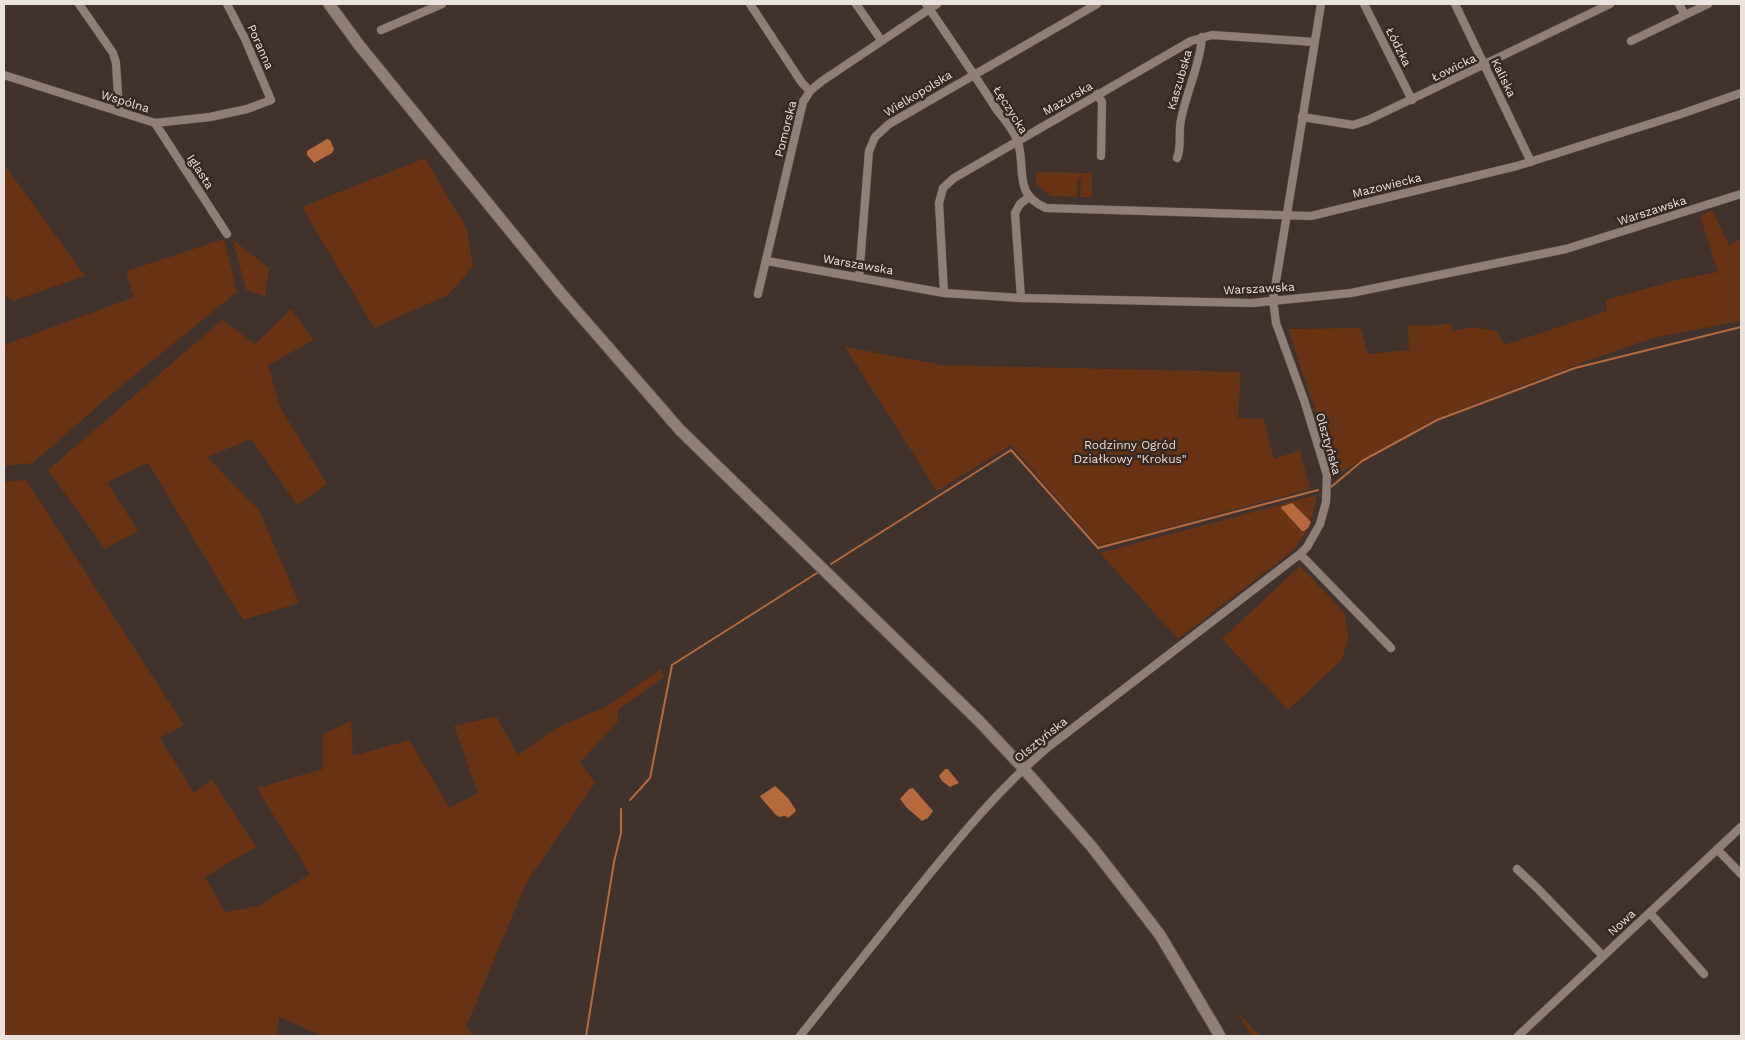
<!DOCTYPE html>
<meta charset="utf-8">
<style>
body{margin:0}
#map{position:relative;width:1745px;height:1040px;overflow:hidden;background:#41332b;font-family:"Work Sans",sans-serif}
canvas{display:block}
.frame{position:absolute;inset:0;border:5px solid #ebe2dd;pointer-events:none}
</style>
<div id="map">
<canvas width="1745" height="1040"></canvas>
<div class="frame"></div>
</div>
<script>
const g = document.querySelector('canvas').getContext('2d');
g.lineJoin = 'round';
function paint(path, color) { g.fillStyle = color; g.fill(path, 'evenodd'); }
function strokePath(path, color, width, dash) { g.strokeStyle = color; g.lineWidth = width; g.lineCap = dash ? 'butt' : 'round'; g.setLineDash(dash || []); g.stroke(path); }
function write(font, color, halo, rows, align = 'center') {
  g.font = font + ' "Work Sans",sans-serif'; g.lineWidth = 5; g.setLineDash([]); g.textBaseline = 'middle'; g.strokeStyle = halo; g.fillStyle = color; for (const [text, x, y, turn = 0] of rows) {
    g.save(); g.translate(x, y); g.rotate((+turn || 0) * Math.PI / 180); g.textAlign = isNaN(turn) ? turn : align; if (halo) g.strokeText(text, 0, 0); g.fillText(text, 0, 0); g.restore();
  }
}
const green = new Path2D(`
 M425,158L467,229L473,267L448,295L374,328L302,207Z
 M4,164L85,276L13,301L4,295Z
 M1036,172L1092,173V197H1080L1081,178H1078L1077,197L1051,196L1036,184Z
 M1712,210L1729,245L1741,239V321L1653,338L1589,360L1435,419L1337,474L1288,329L1361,328L1368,354L1409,350L1408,326L1452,324L1453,331L1473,327L1497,331L1504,345L1607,311L1606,300L1680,279L1718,272L1700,216Z
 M224,239L237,292L115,391L33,463L4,466V345L134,297L127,275V271Z
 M233,240L269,268L265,296L246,290Z
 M291,309L314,340L268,365L280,407L327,484L297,505L251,439L207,457L259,510L299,603L243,620L148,463L107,482L138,531L105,549L48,470L222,320L255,344Z
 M845,347L942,365L1241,372L1238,418L1264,419L1274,459L1300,450L1310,489L1099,546L1011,445L937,491Z
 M26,480L184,725L160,738L194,793L212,779L256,847L205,877L225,912L258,906L310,874L257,788L323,769V734L351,721L353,756L409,740L450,808L478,793L454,726L496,716L518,755L556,728L607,706L661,669L664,677L618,710L617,723L580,762L595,783L526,883L466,1027L474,1036H323L279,1017L277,1036H4V482Z
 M1317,495C1313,517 1307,532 1294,550L1178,639L1100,553Z
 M1300,566L1344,612L1349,638L1341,661L1288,710L1222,639Z
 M1237,1012L1260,1036H1252Z`);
const water = new Path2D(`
 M327,139L330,140L334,149L332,153L314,163L307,155V151Z
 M1292,503L1311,522L1308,528L1304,531H1302L1281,508V507Z
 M945,769H948L959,783L950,787L942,781L939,776Z
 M775,786L787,797L796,810L795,812L788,818L785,816L779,817L776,815L761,798L760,796Z
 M913,788L933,811L928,818L922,821L907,808L900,799L909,789Z`);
const stream = new Path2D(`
 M1331,487L1362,461L1437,420L1575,368L1741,327
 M831,564L1011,450L1098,548L1318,490
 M630,800L650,778L672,665L817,573
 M586,1036L614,862L621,833V809`);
const street = new Path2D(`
 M79,4L113,53L116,63L119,112
 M750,4L802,83L810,91
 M856,4L881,40
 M926,4C950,39 974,74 997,110C1004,119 1014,131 1018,142C1026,170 1013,194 1046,208L1311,216L1517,166L1681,114L1741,93
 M1364,4L1412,100
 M1455,4L1531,162
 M1679,4L1685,15
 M381,30L442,4
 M1631,41L1708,4
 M4,75L155,123L210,117L247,109L271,100L245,39L227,4
 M1097,94L1102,102L1101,156
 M1302,117L1353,125L1368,120L1610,4
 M155,123L227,234
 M1177,158C1182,146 1178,133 1181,120C1186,92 1200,66 1202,37
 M767,261L944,293L1021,298L1252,303L1351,293L1566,249L1741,194
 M859,277L869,151L875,137L889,124L1097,4
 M944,293L939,203L943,188L954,178L1191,41L1212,35L1314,42
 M758,294L803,102L810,91L822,81L937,4
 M1021,298L1015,213L1020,204L1029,197
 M1300,554L1391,648
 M1717,849L1741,874
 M1517,869L1538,889L1603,956
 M1650,913L1704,974
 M800,1036C841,984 882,933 923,882C963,833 999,789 1047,748L1300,554L1307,547L1320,524L1326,502L1327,475L1304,400L1276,323L1273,300L1321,4
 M1518,1036L1741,827`);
const secondary = new Path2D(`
 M329,4L359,45L560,292L680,430L979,721L1023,768L1092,847L1130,896L1160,935L1220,1036`);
const streetNames = [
 ["Poranna",260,47,66],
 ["Łódzka",1398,47,63],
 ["Łowicka",1454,68,-26],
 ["Kaliska",1503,78,64],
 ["Kaszubska",1180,80,-74],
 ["Wielkopolska",918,94,-31],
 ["Mazurska",1068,99,-30],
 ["Wspólna",125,102,17],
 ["Łęczycka",1010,110,58],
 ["Pomorska",786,129,-76],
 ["Iglasta",200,172,57],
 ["Mazowiecka",1387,186,-14],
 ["Warszawska",1652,211,-18],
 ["Warszawska",858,265,10],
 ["Warszawska",1259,289,-3],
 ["Olsztyńska",1328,444,74],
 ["Olsztyńska",1041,740,-39],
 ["Nowa",1622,923,-43]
];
const parkNames = [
 ["Rodzinny Ogród",1130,445],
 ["Działkowy \"Krokus\"",1130,459]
];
paint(green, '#683413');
paint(water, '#b5693c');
strokePath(stream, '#b5693c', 2);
strokePath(street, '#5f524c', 9);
strokePath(secondary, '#5f524c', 13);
strokePath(street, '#907f77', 8);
strokePath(secondary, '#907f77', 11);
write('12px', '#ebe2dd', '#372921', streetNames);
write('12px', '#f1dbcf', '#372921', parkNames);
</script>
